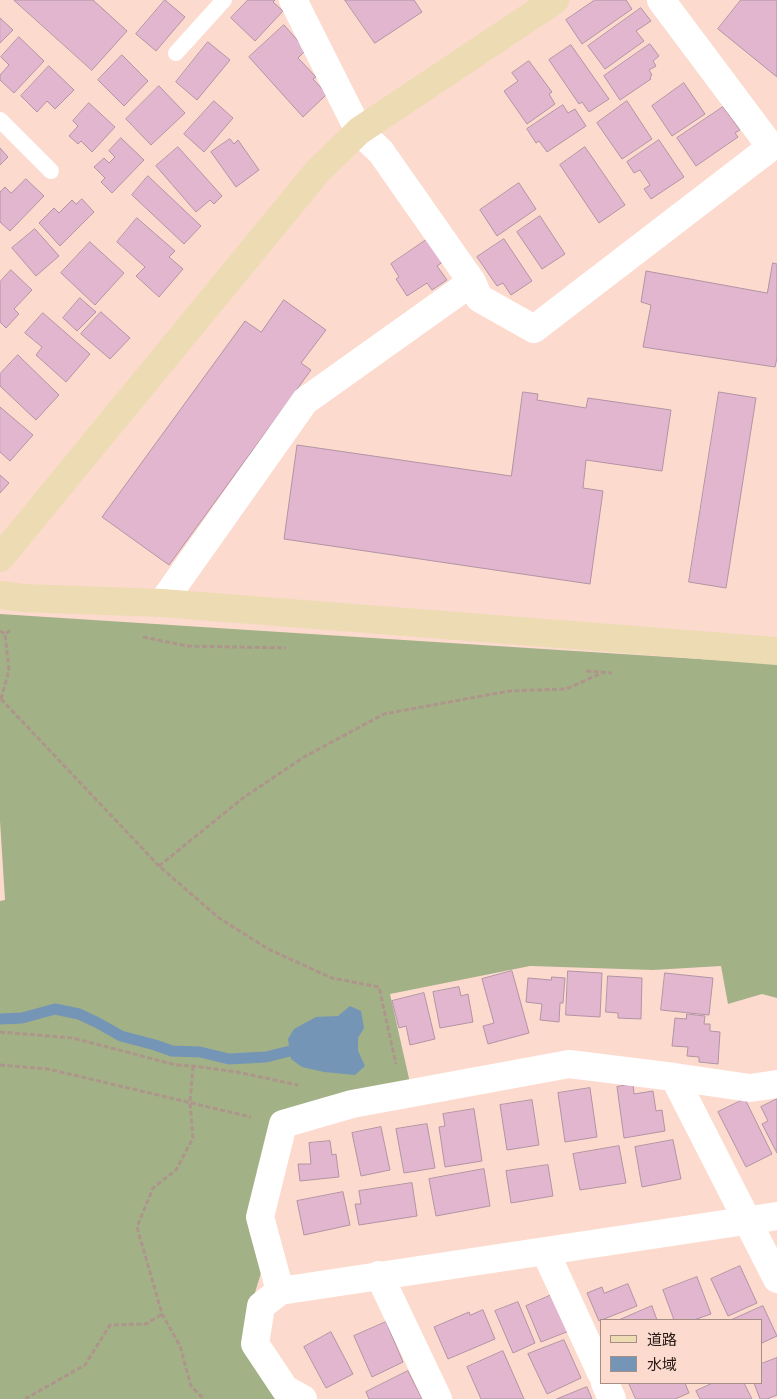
<!DOCTYPE html>
<meta charset="utf-8">
<style>
body{margin:0}
#map{position:relative;width:777px;height:1399px;overflow:hidden;background:#fcdbce;font-family:Arial,"Noto Sans JP",sans-serif}
canvas{display:block}
.legend{position:absolute;left:600px;top:1319px;width:162px;height:65px;box-sizing:border-box;background:#fcdbce;border:1px solid #a68e84;margin:0;padding:6px 9px;list-style:none;font-size:15px;color:#261a16}
.legend li{display:flex;align-items:center;gap:10px;height:25px}
.legend b{width:25px;border:1px solid #a68e84}
</style>
<div id="map">
<canvas width="777" height="1399"></canvas>
<ul class="legend">
<li><b style="height:6px;background:#ecdbb3"></b>道路</li>
<li><b style="height:14px;background:#7595b6"></b>水域</li>
</ul>
</div>
<script>
const g = document.querySelector('canvas').getContext('2d');
g.lineJoin = 'round';
function paint(path, color) { g.fillStyle = color; g.fill(path, 'evenodd'); }
function strokePath(path, color, width, dash) { g.strokeStyle = color; g.lineWidth = width; g.lineCap = dash ? 'butt' : 'round'; g.setLineDash(dash || []); g.stroke(path); }
const forest = new Path2D(`
 M0,614L777,664V998L762,994L728,1004L721,966L653,970L530,966L390,994L410,1083L273,1114L248,1225L261,1273L250,1309L287,1399H0V901L5,900L0,821Z`);
const water = new Path2D(`
 M350,1006L361,1011L364,1028L358,1038V1051L365,1066L355,1075L324,1072L302,1067L291,1059L288,1039L294,1029L316,1017L338,1016Z`);
const stream = new Path2D(`
 M0,1019L22,1018L55,1009L79,1014L98,1023L121,1036L155,1045L172,1051L200,1052L229,1059L266,1057L290,1051`);
const building = new Path2D(`
 M14,0H93L127,31L92,70Z
 M165,0L185,17L156,51L136,34Z
 M248,0H275L273,2L283,11L255,41L231,18Z
 M345,0H414L422,12L375,43Z
 M595,0H626L632,9L582,44L566,20Z
 M741,0H777V77L718,29Z
 M641,8L651,21L636,31L644,41L605,69L588,46Z
 M0,18L13,30L0,43Z
 M284,25L306,50L298,58L316,77L313,79L327,94L303,117L249,57Z
 M19,37L44,61L14,93L0,80V75L9,65L1,57Z
 M208,42L230,60L197,100L176,82Z
 M650,44L659,56L653,61L656,66L649,70L652,75L650,77L651,79L620,100L604,76Z
 M571,45L609,99L589,112L582,102L579,104L549,60Z
 M122,55L148,81L124,106L98,80Z
 M529,61L552,92L549,94L555,104L527,124L504,91L518,81L512,73Z
 M49,66L74,90L55,109L47,101L37,112L21,96Z
 M684,83L705,114L672,136L652,106Z
 M159,86L185,113L151,145L126,119Z
 M214,101L233,118L204,152L184,134Z
 M627,101L652,139L622,159L597,123Z
 M89,103L115,127L92,152L81,141L78,144L69,136L78,126L73,121Z
 M563,105L568,113L575,109L586,126L547,152L539,141L536,143L527,129Z
 M723,107L740,130L735,133L738,137L696,166L677,138Z
 M121,138L144,160L112,193L101,182L105,178L94,167L104,158L109,163L115,157L109,151Z
 M230,139L234,144L238,140L259,170L236,187L211,152Z
 M659,140L684,177L651,199L644,189L650,185L640,170L634,173L627,162Z
 M178,147L222,196L214,204L210,200L196,212L156,166Z
 M585,147L625,205L599,223L560,165Z
 M0,148L8,157L0,165Z
 M148,176L201,226L184,244L132,195Z
 M26,179L44,196L10,231L0,222V192L5,187L11,193Z
 M519,183L536,209L497,236L480,210Z
 M82,199L94,212L60,246L39,223L54,208L59,213L72,200L76,204Z
 M540,216L565,254L542,269L517,232Z
 M137,218L175,251L169,257L183,269L159,297L136,276L145,267L117,242Z
 M35,229L59,256L36,276L12,248Z
 M429,238L444,261L437,266L447,280L432,290L427,283L407,296L396,279L399,277L391,264Z
 M504,239L532,281L511,295L503,283L497,286L477,257Z
 M90,242L124,273L95,305L61,273Z
 M773,263L777,264V358L775,367L643,347L651,305L641,302L646,271L767,293Z
 M11,270L32,290L14,309L19,314L6,328L0,322V282Z
 M80,298L96,312L77,331L63,318Z
 M284,300L326,330L301,363L311,370L169,565L102,517L245,321L261,332Z
 M101,312L130,338L110,359L81,334Z
 M43,313L90,354L66,382L36,355L42,347L25,333Z
 M18,355L59,395L36,420L0,386V374Z
 M523,392L538,394L537,400L586,408L588,398L671,410L662,471L586,460L583,488L603,491L590,584L284,539L297,445L511,476Z
 M719,392L756,398L726,588L689,582Z
 M0,407L33,435L10,461L0,452Z
 M0,475L9,483L0,493Z
 M512,971L529,1033L488,1044L483,1026L494,1023L482,979Z
 M568,971L602,973L600,1017L566,1015Z
 M665,973L713,978L709,1015L661,1010Z
 M608,976L642,978L641,1019L618,1018V1013L606,1012Z
 M552,977L565,978L563,1003H560L559,1022L540,1020L542,1004L526,1002L528,978L551,980Z
 M459,987L461,996L468,994L473,1022L440,1028L433,992Z
 M424,993L435,1039L410,1045L406,1026L399,1028L392,1001Z
 M687,1014L705,1016L704,1024H710V1031L720,1032L718,1064L699,1062V1057L687,1056L688,1047L672,1046L675,1018L686,1019Z
 M633,1084L634,1094L653,1091L656,1111L662,1110L665,1131L624,1138L617,1087Z
 M590,1088L597,1137L565,1142L558,1093Z
 M745,1099L772,1154L746,1167L718,1112Z
 M777,1099V1153L762,1124L768,1121L761,1107Z
 M532,1100L539,1145L507,1150L500,1105Z
 M474,1109L482,1161L445,1167L439,1127L445,1126L443,1114Z
 M427,1124L435,1168L404,1173L396,1129Z
 M381,1127L390,1170L361,1176L352,1133Z
 M673,1140L681,1179L642,1187L635,1147Z
 M330,1141L332,1155L336,1154L339,1177L300,1181L298,1164H311L309,1143Z
 M619,1146L626,1183L580,1190L573,1154Z
 M548,1165L553,1196L511,1203L506,1171Z
 M484,1169L490,1206L436,1216L429,1179Z
 M412,1183L417,1216L359,1225L355,1204H361L359,1191Z
 M343,1192L350,1225L304,1235L297,1201Z
 M740,1266L757,1303L728,1316L711,1279Z
 M697,1277L711,1314L694,1320H674L663,1290Z
 M628,1284L637,1306L599,1321L587,1293L602,1287L604,1293Z
 M554,1294L569,1331L541,1342L526,1306Z
 M518,1302L535,1343L513,1353L495,1311Z
 M652,1306L657,1320H619Z
 M763,1306L777,1336L762,1343L761,1339V1320H731Z
 M483,1310L495,1339L448,1359L434,1327L469,1312L470,1315Z
 M386,1322L403,1362L372,1377L354,1336Z
 M331,1332L353,1374L326,1388L304,1347Z
 M564,1340L581,1378L547,1394L528,1354Z
 M503,1351L524,1399H481L467,1367Z
 M777,1358V1395L767,1399H760L754,1383H761V1364Z
 M408,1371L422,1399H369L366,1392Z
 M629,1383H685L689,1393L675,1399H636Z
 M713,1383H744L752,1399H700L696,1391Z
 M587,1387L592,1399H557Z`);
const path = new Path2D(`
 M0,631L5,634
 M143,637L187,646L286,648
 M586,671L612,673
 M1,699L9,670L5,634L11,630
 M1,699L159,866L219,918L268,949L332,978L379,987L396,1064
 M159,866L243,798L304,757L384,714L509,691L566,689L602,673
 M0,1032L73,1038L176,1065L193,1066L237,1072L298,1085
 M0,1065L48,1069L251,1117
 M193,1066L190,1103L193,1138L176,1170L153,1188L137,1227L162,1314L180,1346L191,1386L204,1399
 M25,1399L85,1365L110,1325L146,1324L162,1314`);
const lane = new Path2D(`
 M176,53L224,0
 M0,120L51,171`);
const street = new Path2D(`
 M293,0L359,131L381,152L472,282L479,298L534,329L771,147L661,0
 M162,603L305,401L472,282
 M674,1077L750,1088L777,1084
 M545,1251L601,1373
 M379,1275L438,1399
 M280,1291L260,1217L283,1124L352,1104L569,1064L674,1077L777,1279
 M605,1383L612,1399
 M303,1399L285,1389L255,1344L261,1306L280,1291L777,1216`);
const secondary = new Path2D(`
 M0,558L317,172L359,131L555,0
 M0,595L23,598L162,603L777,651`);
paint(forest, '#a3b187');
paint(water, '#7595b6');
strokePath(stream, '#7595b6', 11);
paint(building, '#e3b6cf');
strokePath(building, '#b194a4', 1);
strokePath(path, '#ae958b', 3, [5, 2.5]);
strokePath(lane, '#fff', 16);
strokePath(street, '#fff', 28);
strokePath(secondary, '#ecdbb3', 28);
</script>
